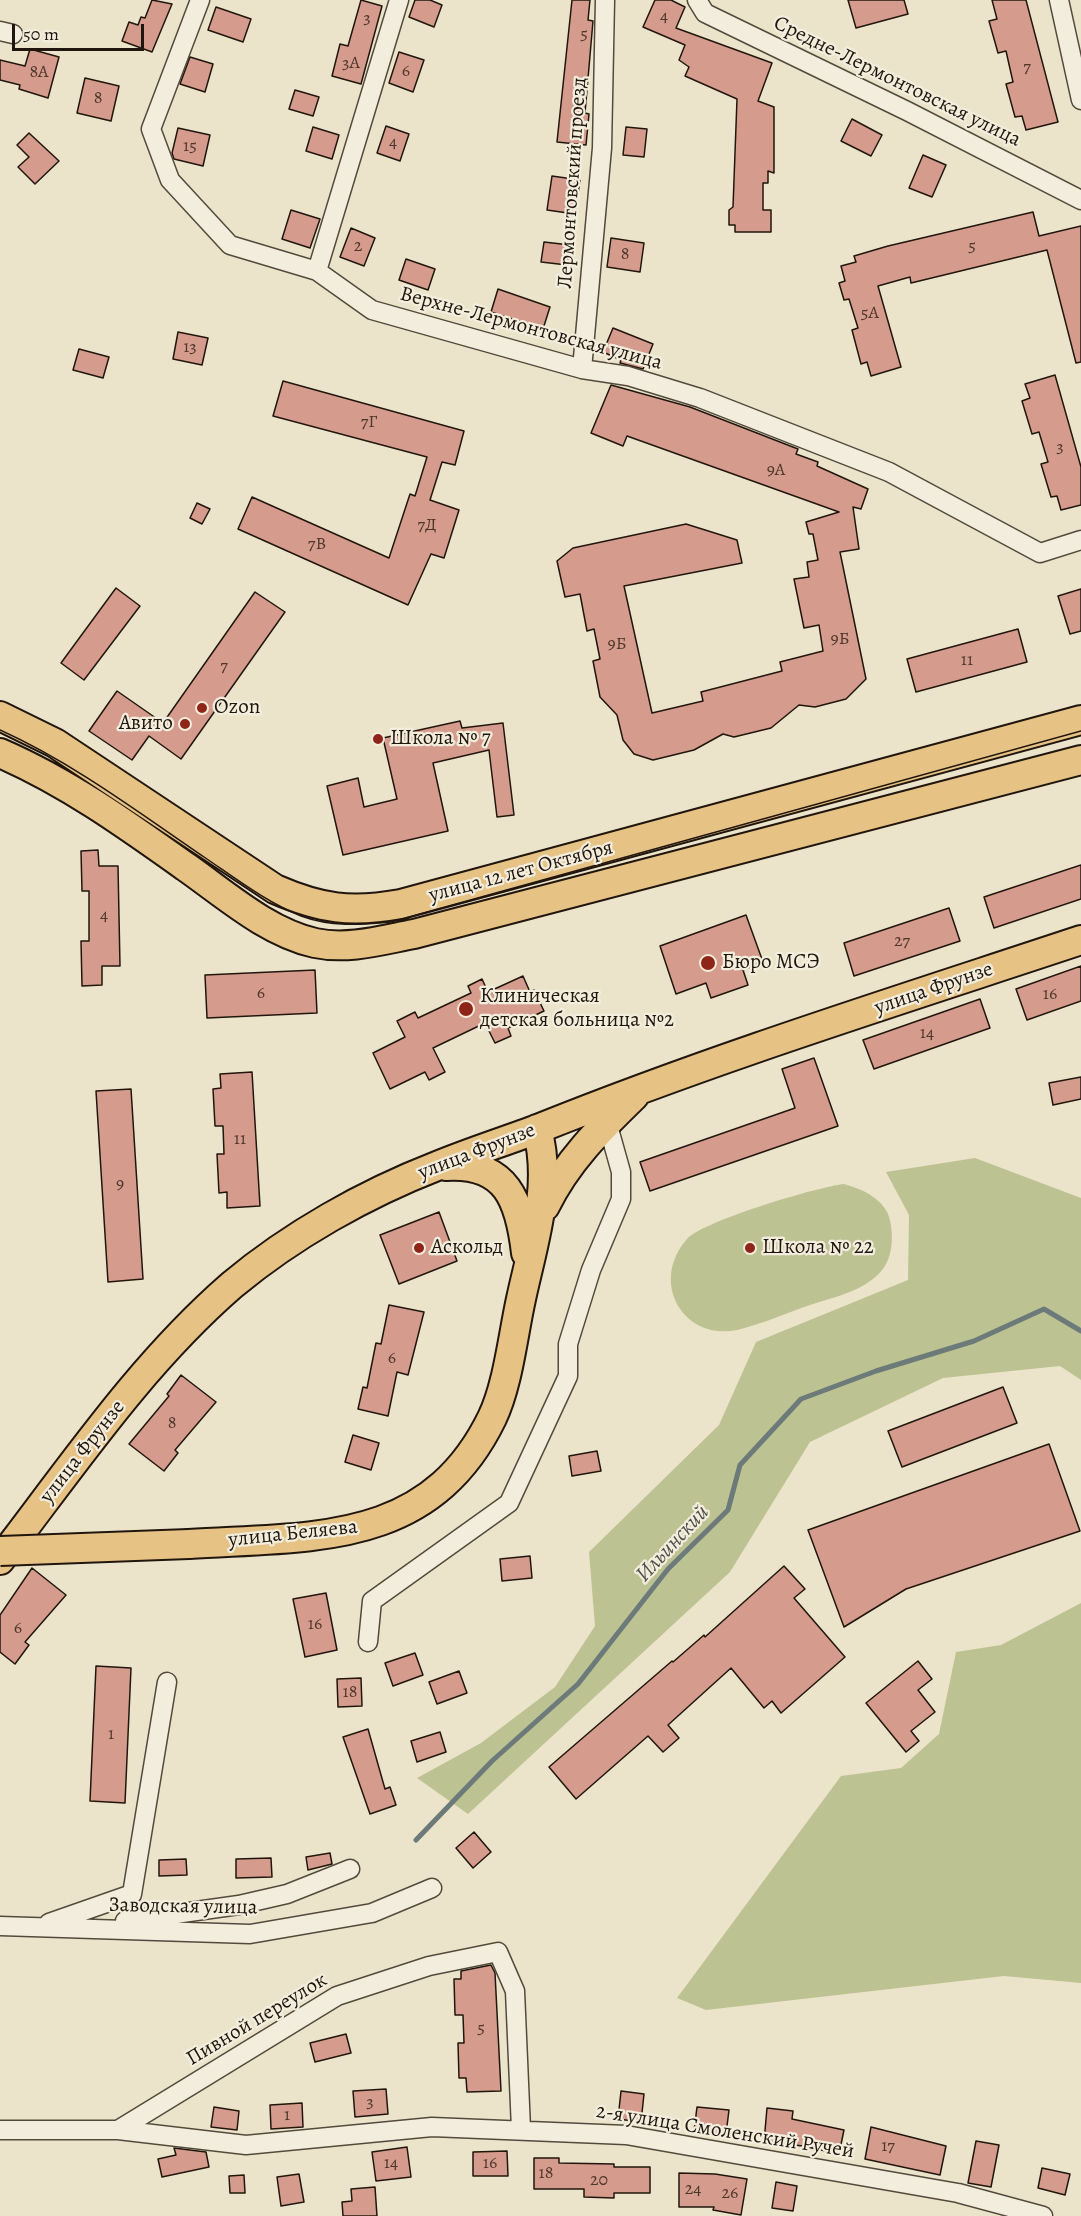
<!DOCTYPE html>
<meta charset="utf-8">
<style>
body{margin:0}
#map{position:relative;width:1081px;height:2216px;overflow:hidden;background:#ece4ca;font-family:Alegreya,serif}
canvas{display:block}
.scale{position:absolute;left:12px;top:24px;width:132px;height:27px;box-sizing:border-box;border:3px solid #21160d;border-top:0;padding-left:8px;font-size:18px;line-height:21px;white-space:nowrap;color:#21160d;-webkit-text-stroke:4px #f3eddd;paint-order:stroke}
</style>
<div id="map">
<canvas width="1081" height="2216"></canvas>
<div class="scale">50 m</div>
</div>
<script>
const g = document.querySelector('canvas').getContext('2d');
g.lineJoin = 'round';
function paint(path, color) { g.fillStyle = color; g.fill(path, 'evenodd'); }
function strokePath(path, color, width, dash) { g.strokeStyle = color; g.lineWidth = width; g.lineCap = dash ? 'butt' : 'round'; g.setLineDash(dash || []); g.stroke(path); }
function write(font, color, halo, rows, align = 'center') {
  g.font = font + ' Alegreya,serif'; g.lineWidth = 4.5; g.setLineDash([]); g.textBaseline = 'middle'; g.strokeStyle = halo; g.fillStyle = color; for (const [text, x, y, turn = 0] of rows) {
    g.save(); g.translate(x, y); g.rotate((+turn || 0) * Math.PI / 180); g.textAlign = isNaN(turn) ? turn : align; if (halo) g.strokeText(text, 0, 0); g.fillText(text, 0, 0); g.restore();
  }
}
const green = new Path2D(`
 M975,1158L1081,1198V1380L1060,1366L943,1378L810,1442L730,1572L468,1814L417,1778L481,1743L555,1687L595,1626L589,1552L719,1425L756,1342L908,1280L909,1215L886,1172Z
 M844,1184C865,1190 889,1201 891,1226C894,1246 890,1267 873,1279C856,1293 830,1298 810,1305C787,1313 764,1323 741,1329C685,1344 648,1283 687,1239C703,1221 817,1187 844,1184Z
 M1081,1603V1983L1004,1976L706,2010L677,1998L841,1776L901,1768L939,1734L956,1652L1001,1645Z`);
const stream = new Path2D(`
 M416,1840L492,1761L578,1684L668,1569L728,1510L740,1465L801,1399L876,1371L974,1341L1044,1309L1081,1331`);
const building = new Path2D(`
 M152,0L172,4L152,52L122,41L129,22L138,25L141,17L145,18Z
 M361,0L382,6L361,84L332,76L340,44L348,46Z
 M415,0H430L442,5L434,27L409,17Z
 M572,0H590L588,20L593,21L585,113L589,114L586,145L557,142Z
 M655,0H671L685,7L676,28L772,63L758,101L774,107V173L768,171V183H763V210H771V232H735V225H729V210L733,207L737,99L685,76L689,67L679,60L685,45L643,27Z
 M848,0H904L908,14L856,28Z
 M992,0H1026L1058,122L1026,130L1022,116L1015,117L1006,84L1013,82L1006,51L998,53L989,21L997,19Z
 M216,7L251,19L243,42L208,30Z
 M30,49L59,57L48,98L19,89L20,85L0,80V60L25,66Z
 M399,52L424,60L413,92L389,83Z
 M190,57L213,64L205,92L180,84Z
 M85,78L119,86L111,121L77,113Z
 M295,90L319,97L313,116L289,109Z
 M852,119L882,135L871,156L841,141Z
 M386,126L409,134L400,161L377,153Z
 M313,127L339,135L332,159L306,151Z
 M626,127L647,129L644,157L623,155Z
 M178,128L210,135L203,166L174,159L172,153Z
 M29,133L59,161L35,184L18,167L29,157L17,145Z
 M923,155L946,165L932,197L909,188Z
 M552,176L580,180L575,214L547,210Z
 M291,210L320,219L310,248L282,239Z
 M1033,212L1039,236L1081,226V362L1076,363L1047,250L911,283L910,277L878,286L901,367L871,376L867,362L861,364L852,330L858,328L849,299L844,300L839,283L845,281L841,266L856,262L854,256L888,246Z
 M351,228L375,238L364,266L340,257Z
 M611,238L644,243L640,272L607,267Z
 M544,242L570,245L567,265L541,262Z
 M406,259L435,269L428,290L399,280Z
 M498,289L550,307L543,329L491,312Z
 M613,328L653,344L643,369L620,363L621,360L603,352Z
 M178,332L208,338L202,365L173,359Z
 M79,349L109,357L103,378L73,370Z
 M1055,375L1081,467V505L1061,510L1057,496L1051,497L1041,464L1048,462L1039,432L1032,434L1022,401L1030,398L1025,384Z
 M283,381L464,431L455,465L442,462L430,500L459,510L444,558L431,554L408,605L238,529L252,497L389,558L410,494L415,496L427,457L273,416Z
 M611,385L690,407L798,449L796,454L818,462L817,466L868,489L861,509L853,507L859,549L840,552L866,679L846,699L815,707L799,705L771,728L734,737L723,734L694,750L653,760L634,754L623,740L617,715L600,697L593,661L600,659L594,629L587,631L580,594L565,597L557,561L573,548L686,524L737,540L742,563L624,586L652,713L703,701L701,692L782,671L780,662L823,651L819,625L804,628L794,579L809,577L807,562L818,560L813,534H809L806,522L839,512L627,436L623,446L591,433Z
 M197,503L210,509L202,524L190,518Z
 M116,588L140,606L84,680L61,663Z
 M1081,589V631L1070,634L1058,596Z
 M255,592L285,612L181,759L149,736L132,760L89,731L117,691L163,723Z
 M1018,629L1027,662L916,692L907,659Z
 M460,721L462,728L503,723L514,815L497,817L489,750L433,763L448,831L343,855L327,786L358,778L364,807L397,799L383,738Z
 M98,850L99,866H118L120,966H102V985L82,986L81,941H89V891H82L81,851Z
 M1081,865V899L994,928L984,897Z
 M949,908L960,941L854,976L844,943Z
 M746,915L763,962L743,970L748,985L711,998L706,983L676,994L660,946Z
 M1081,966V1001L1027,1020L1016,989Z
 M315,970L317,1013L207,1018L205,975Z
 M523,976L530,992L534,990L544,1011L508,1028L511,1036L495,1043L485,1023L433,1048L445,1072L429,1080L425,1072L390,1089L373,1053L405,1037L397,1021L415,1012L418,1018L471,993L468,986L482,979L488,992Z
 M980,999L990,1028L874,1069L863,1040Z
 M814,1058L838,1126L650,1191L640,1162L795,1108L782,1069Z
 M252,1072L260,1206L227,1208V1192L219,1193L217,1154H224L223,1126H215L213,1089L221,1088L220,1074Z
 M1081,1077V1099L1053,1105L1049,1083Z
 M131,1089L143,1279L108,1282L96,1091Z
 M439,1212L457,1261L399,1284L380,1235Z
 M389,1305L424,1312L408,1375L397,1372L388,1416L358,1409L363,1387L367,1388L376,1343L381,1344Z
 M181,1375L216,1402L175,1450L178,1453L164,1471L129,1444L169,1396L167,1394Z
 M1003,1387L1017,1423L902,1467L888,1431Z
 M353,1435L379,1443L371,1470L345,1462Z
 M1049,1444L1080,1531L906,1589L844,1627L808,1530Z
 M597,1451L601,1471L572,1476L569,1456Z
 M530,1556L532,1578L502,1581L500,1559Z
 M784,1566L805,1589L794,1598L845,1657L781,1713L772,1701L764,1708L731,1668L668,1725L679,1738L663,1752L648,1736L576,1799L549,1767L672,1661L673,1662L704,1635L705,1637Z
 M32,1568L66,1595L25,1642L29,1645L15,1664L0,1652V1615Z
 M326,1593L337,1650L305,1657L293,1599Z
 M415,1653L423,1675L393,1686L385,1663Z
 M918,1661L932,1679L918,1690L935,1712L911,1731L919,1741L906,1752L866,1703Z
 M96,1666L131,1668L125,1803L90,1801Z
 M459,1671L467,1693L437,1704L429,1682Z
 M361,1678L362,1706L338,1707L337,1679Z
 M368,1729L385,1789L390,1787L396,1805L370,1814L343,1737Z
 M440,1732L446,1752L417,1762L411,1741Z
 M474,1832L491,1852L473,1868L456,1848Z
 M330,1853L332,1864L308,1870L306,1857Z
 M271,1858L272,1877L236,1878V1859Z
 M186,1859L187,1875L159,1876V1860Z
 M491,1965L495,1973L501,2091L467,2092L466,2078H459L458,2043H464L463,2015H455L454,1979H461V1971Z
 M346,2034L351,2053L315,2062L310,2043Z
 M386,2089L388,2114L355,2117L353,2091Z
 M621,2091L644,2094L641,2122L618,2119Z
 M302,2103L303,2127L271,2129L270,2105Z
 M214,2107L239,2111L237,2130L211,2127Z
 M697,2107L729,2110L726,2134L694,2131Z
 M767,2108L793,2111L792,2119L844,2130L839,2154L803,2146L764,2142Z
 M871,2127L946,2146L940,2175L865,2159Z
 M976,2141L999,2145L991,2187L968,2183Z
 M407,2147L411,2177L376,2181L372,2152Z
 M174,2148L206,2152L209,2167L162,2177L158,2159L176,2155Z
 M507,2151L508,2176H473V2152Z
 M534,2158H559V2163L614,2164V2167H650V2193H614V2198L584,2197V2189H534Z
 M1042,2168L1070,2174L1065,2195L1038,2188Z
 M679,2173L715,2174L747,2179L741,2215L713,2210L714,2207H679Z
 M299,2174L304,2202L281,2206L277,2177Z
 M244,2175L245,2193H230L229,2176Z
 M776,2182L797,2186L793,2211L772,2208Z
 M375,2187L377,2216H343L342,2202L352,2201L351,2189Z`);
const street = new Path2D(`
 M200,0L151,129L170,180L230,245L317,271L372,310L582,369L628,376L700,398L889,472L1040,553L1081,540
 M697,0L705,13L907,111L1081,200
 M1059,0L1081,100
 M0,31L13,34
 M317,271L399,0
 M582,369L602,148L605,0
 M368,1642L372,1601L509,1503L568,1376V1344L591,1270L621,1199V1172L607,1122
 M125,1921L239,1905L287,1894L350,1869
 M49,1923L132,1894L167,1682
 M0,1926L250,1934L372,1913L432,1888
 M0,2130H118L246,2145L432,2127L626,2135L958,2193L1043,2216
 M118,2130L337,1996L429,1966L498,1952L515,1991L521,2129`);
const primary = new Path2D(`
 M0,716L55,743L275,889C321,909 351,913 401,904L1081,720
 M0,753C67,782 127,825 186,867C226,895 267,932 315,943C348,950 382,940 414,934L1081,760
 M446,1166C507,1162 520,1201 526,1253
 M545,1206C567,1161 599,1130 634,1096
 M189,1544C312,1536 429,1547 492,1418C508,1385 513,1335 521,1299C533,1243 553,1186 537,1129
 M0,1560C73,1465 141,1364 232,1285C292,1235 365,1194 437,1166C471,1152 506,1141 540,1128C717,1057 900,1000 1081,940`);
const tram = new Path2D(`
 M0,730C73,763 138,812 204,857C235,878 266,902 301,916C331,927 360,925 391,922L1081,731`);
const primaryBridge = new Path2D(`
 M0,1551L189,1544`);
const markers = [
 [202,708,6,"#8f2418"],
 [185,724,6,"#8f2418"],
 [378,739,6,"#8f2418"],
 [708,963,8,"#8f2418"],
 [466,1009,8,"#8f2418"],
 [419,1248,6,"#8f2418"],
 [750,1248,6,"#8f2418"]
];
const numberNames = [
 ["4",664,17],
 ["3",367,19],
 ["5",584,35],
 ["3А",351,64],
 ["7",1027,68],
 ["6",406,72],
 ["8А",39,73],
 ["8",98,99],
 ["4",393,143],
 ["15",190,147],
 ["2",358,247],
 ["5",972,247],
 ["8",625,255],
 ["5А",870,314],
 ["13",190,348],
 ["7Г",369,423],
 ["3",1060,448],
 ["9А",776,471],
 ["7Д",427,526],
 ["7В",317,545],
 ["9Б",840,640],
 ["9Б",617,645],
 ["11",967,661],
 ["7",224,667],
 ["4",104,916],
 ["27",902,942],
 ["6",261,994],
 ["16",1050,995],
 ["14",927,1034],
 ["11",240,1140],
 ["9",120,1185],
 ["6",392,1359],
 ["8",172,1424],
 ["16",315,1625],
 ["6",18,1629],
 ["18",350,1693],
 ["1",111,1735],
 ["5",481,2029],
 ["3",370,2103],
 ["1",287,2116],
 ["17",888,2147],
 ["14",391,2164],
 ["16",490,2164],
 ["18",546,2174],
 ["20",599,2181],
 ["24",693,2190],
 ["26",730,2194]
];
const streetNames = [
 ["Средне-Лермонтовская улица",897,82,26],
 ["Лермонтовский проезд",573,183,-86],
 ["Верхне-Лермонтовская улица",531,329,15],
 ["улица 12 лет Октября",521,872,-15],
 ["улица Фрунзе",934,989,-19],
 ["улица Фрунзе",477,1152,-21],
 ["улица Фрунзе",83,1452,-52],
 ["улица Беляева",293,1534,-6],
 ["Заводская улица",183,1907,1],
 ["Пивной переулок",257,2020,-31],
 ["2-я улица Смоленский Ручей",725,2132,9]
];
const poiNames = [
 ["Ozon",214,708],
 ["Авито",173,724,"right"],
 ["Школа № 7",390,739],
 ["Бюро МСЭ",722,963],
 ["Клиническая",480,997],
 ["детская больница №2",480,1021],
 ["Аскольд",431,1248],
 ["Школа № 22",762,1248]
];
const waterNames = [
 ["Ильинский",673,1544,-47]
];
paint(green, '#bdc293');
strokePath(stream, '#6c7a7a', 5);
paint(building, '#d59b8c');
strokePath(building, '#21160d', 1.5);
strokePath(street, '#544a3c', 21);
strokePath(primary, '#21160d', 32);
strokePath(street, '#f3eddd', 18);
strokePath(primary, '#e6c285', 28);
strokePath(tram, '#21160d', 1.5);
strokePath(primaryBridge, '#21160d', 32, []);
strokePath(primaryBridge, '#e6c285', 28);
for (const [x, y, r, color] of markers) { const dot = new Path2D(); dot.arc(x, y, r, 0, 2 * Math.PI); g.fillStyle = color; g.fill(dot); strokePath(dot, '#f3eddd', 2); }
write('18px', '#4e372d', null, numberNames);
write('21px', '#21160d', '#f3eddd', streetNames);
write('21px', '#21160d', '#f3eddd', poiNames, 'left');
write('italic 22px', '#4d504c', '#f3eddd', waterNames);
</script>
